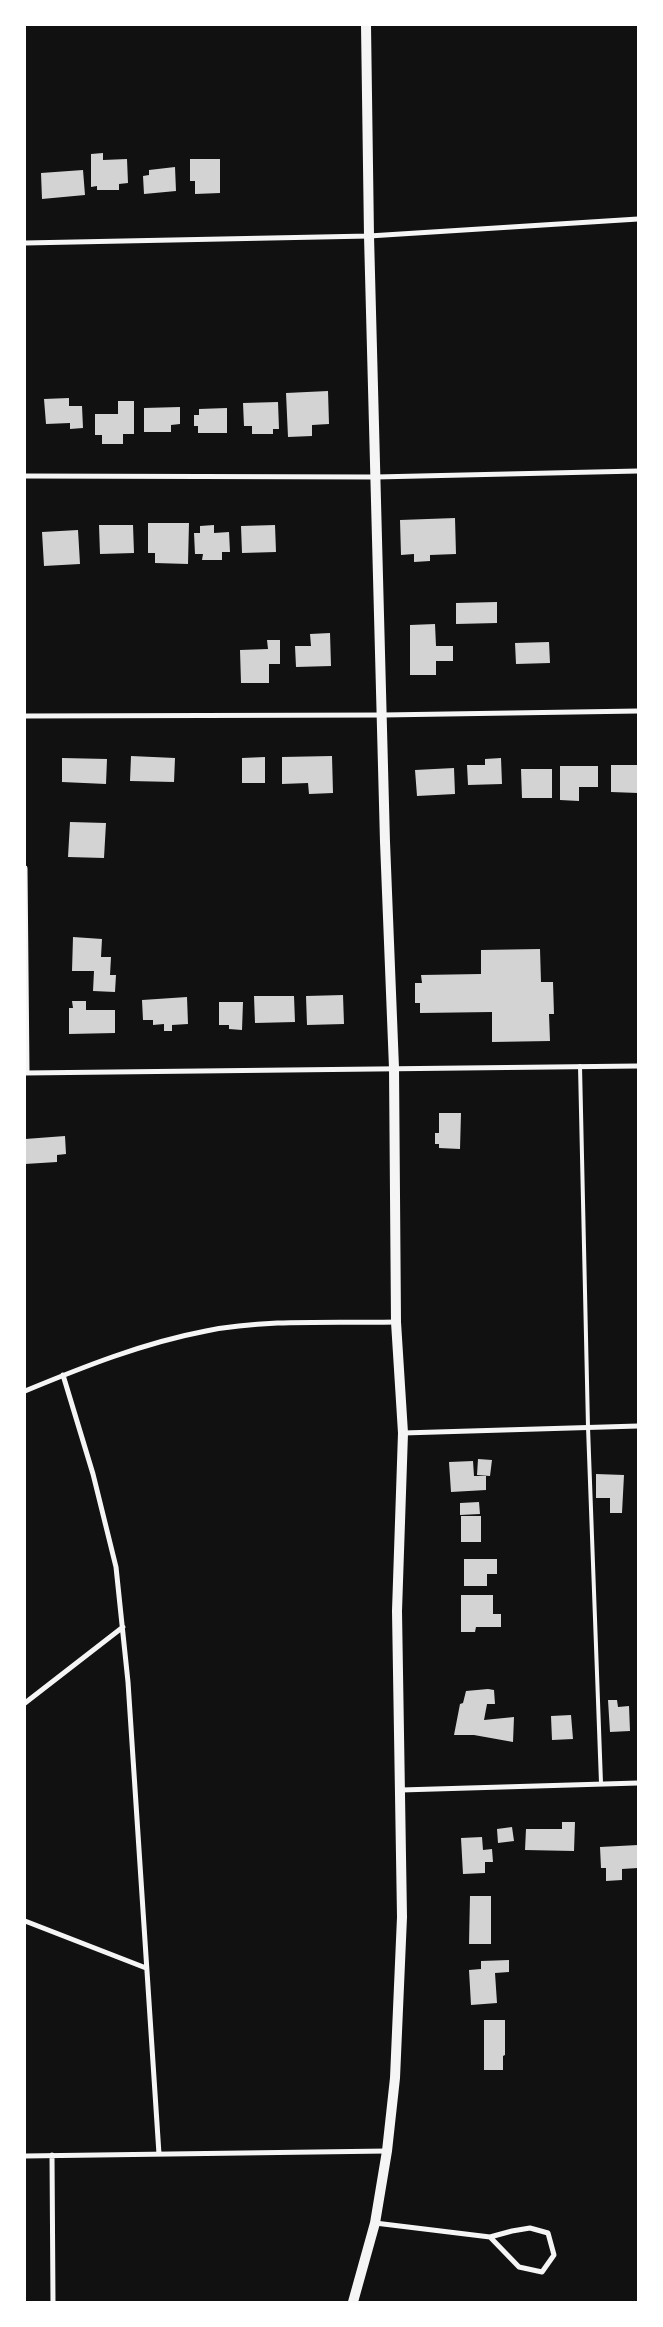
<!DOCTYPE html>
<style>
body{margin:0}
#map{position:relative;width:663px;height:2327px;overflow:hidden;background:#111;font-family:"Fira Sans Condensed",sans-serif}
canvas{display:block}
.frame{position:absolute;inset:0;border:26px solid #fff;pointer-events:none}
</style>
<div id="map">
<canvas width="663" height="2327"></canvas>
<div class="frame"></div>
</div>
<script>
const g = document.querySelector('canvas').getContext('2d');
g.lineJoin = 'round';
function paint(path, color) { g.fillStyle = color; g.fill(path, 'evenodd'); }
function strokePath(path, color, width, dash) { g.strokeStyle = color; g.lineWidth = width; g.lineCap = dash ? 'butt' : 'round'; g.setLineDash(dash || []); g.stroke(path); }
const building = new Path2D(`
 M103,153V160L127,159L128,183L119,184V190H97V186L91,187V154Z
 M190,159H220V193L195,194V181H190Z
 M175,167L176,191L144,194L143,176L149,175V170Z
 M83,170L85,195L42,199L41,173Z
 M328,391L329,424L312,425V436L288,437L286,393Z
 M69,398V406H82L83,428L70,429V423L46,424L44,399Z
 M118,401H134V434H123V444H102V435H95V414H118Z
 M278,402L279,429H273V434H252V426H244L243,403Z
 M180,407V424L171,425V432H144V408Z
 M227,408V433H198V426H194V415H199V409Z
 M455,518L456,554L430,555V561L414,562V554L401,555L400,520Z
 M148,523H189L188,564L155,563V553H148Z
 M99,525H133L134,553L100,554Z
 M214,525V533L229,532L230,552H222V560H202L203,554H195L194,533H200V526Z
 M275,525L276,552L242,553L241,526Z
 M78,530L80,564L44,566L42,532Z
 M497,602V623L456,624V603Z
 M435,624L436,646H453V661H436V675H410V625Z
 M330,633L331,666L296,667L295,646H311L310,634Z
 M267,640H280V664H269V683H241L240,650L268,649Z
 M549,642L550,663L516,664L515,643Z
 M131,756L175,758L174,782L130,781Z
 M332,756L333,793L309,794L308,783L282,784V757Z
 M265,757V783H242V758Z
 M62,758L107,759L106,784L62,782Z
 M501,758L502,784L468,785L467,765H485V759Z
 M611,765H638V793L611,792Z
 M560,766H598V787H579V801L560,800Z
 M454,768L455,794L417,796L415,770Z
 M521,769H552V798H522Z
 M70,822L106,823L104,858L68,857Z
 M73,937L102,939L101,957H111L110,975H116L115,992L93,991L94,971H72Z
 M540,949L541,982H553L554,1014H549L550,1041L492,1042V1012L420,1013V1003H415V983H422L421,975L481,974V950Z
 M343,995L344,1024L307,1025L306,996Z
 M254,996H294L295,1022L255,1023Z
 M187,997L188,1024L172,1025V1031H164V1024L153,1025V1020H143L142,1000Z
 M72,1001H86V1010H115V1033L69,1034V1008H73Z
 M219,1002H243L242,1030L229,1029V1025H219Z
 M439,1113H461L460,1149L439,1148V1144H435V1133H439Z
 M65,1136L66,1154L57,1155V1162L25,1164V1139Z
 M478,1459L492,1460L490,1476L477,1475Z
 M473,1461L474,1476H486V1490L451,1492L449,1462Z
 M596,1474L624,1475L622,1513H610V1498H596Z
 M479,1502L480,1514L460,1515V1503Z
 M461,1516H481V1542H461Z
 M464,1559H497V1574H487V1586H464Z
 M461,1595H493V1614H501V1627H476L475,1632H461Z
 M488,1689L494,1690L495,1704H487L484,1720L514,1717L513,1742L474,1735H454L460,1704L463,1703L466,1691Z
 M608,1700H617L618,1707L629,1706L630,1731L610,1732Z
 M571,1715L573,1739L552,1740L551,1716Z
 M562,1822H575L574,1851L525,1850L526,1829H562Z
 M512,1827L514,1841L498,1843L497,1829Z
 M482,1837L483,1850L492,1849L493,1862H485V1873L463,1874L461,1838Z
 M638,1845V1868L622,1869V1880L606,1881V1868H601L600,1847Z
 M470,1896H491V1944H469Z
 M509,1960V1972L495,1973L497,2003L471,2005L469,1970L481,1969V1961Z
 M484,2020H505V2055L503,2056V2070H484Z`);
const service = new Path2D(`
 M580,1066L588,1427L601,1783`);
const minor = new Path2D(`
 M25,243L369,236L638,219
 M25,476L376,477L638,471
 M25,716L383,715L638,711
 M25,868L27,1073
 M25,1073L638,1066
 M63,1375L93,1474L116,1567L128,1682L159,2154
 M25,1391C83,1367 143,1343 206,1331C265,1319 336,1323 396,1322
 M403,1433L638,1426
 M25,1703L123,1627
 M401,1790L638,1783
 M25,1921L146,1968
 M52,2155L53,2302
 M25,2156L387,2151
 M375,2223L490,2237
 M530,2228L548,2233L554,2255L542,2272L519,2267L490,2237L512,2231Z`);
const secondary = new Path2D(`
 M353,2302L375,2223L387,2151L395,2078L402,1917L397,1611L403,1433L396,1322L394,1068L385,842L369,236L366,25`);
paint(building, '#d3d3d3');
strokePath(service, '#f5f5f5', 4);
strokePath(minor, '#f5f5f5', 5);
strokePath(secondary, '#f5f5f5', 10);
</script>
